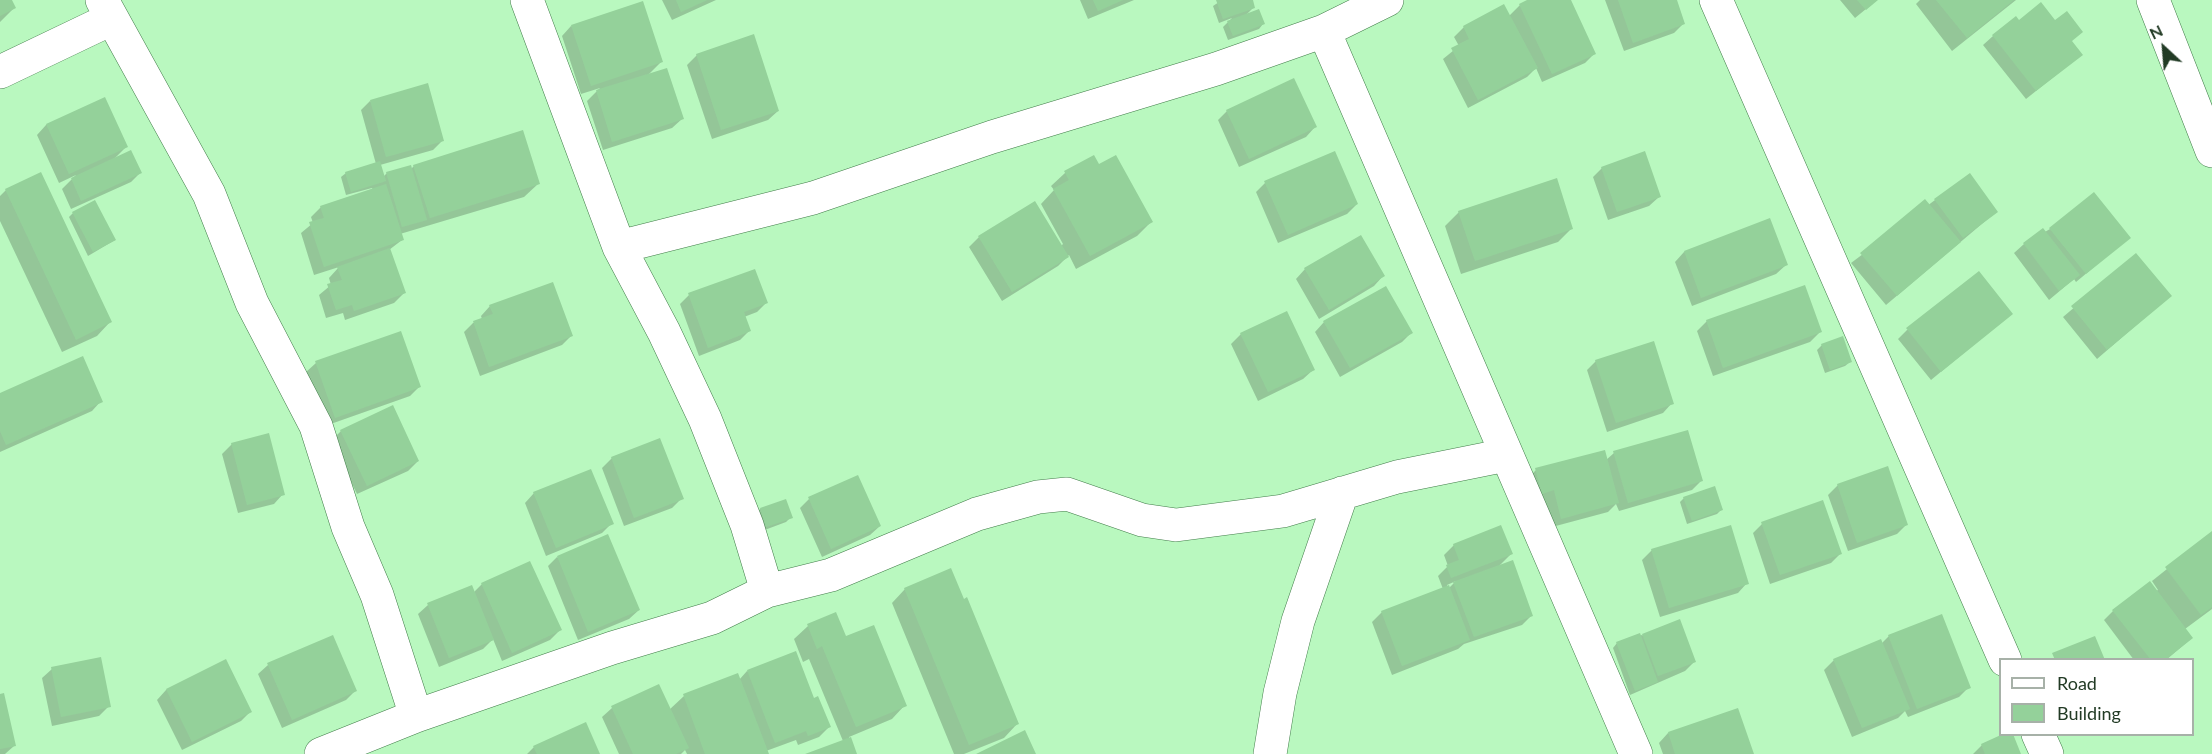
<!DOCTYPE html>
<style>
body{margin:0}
#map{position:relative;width:2212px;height:754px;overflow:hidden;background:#b9f8bf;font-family:Lato,sans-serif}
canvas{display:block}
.legend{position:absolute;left:1999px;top:658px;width:195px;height:78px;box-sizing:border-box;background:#fff;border:2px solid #a7b1a8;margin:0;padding:8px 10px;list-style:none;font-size:18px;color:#223b25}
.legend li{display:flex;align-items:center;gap:12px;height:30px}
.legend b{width:30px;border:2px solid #a7b1a8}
.north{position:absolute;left:2134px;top:18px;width:60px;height:60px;-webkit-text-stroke:4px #fff;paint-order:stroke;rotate:334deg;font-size:16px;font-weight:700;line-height:24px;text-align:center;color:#223b25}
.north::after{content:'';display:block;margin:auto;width:21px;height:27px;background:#223b25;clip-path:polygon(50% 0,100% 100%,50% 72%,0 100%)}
</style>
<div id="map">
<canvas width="2212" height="754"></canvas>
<ul class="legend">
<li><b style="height:8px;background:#fff"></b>Road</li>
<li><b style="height:16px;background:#94d19a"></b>Building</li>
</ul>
<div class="north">N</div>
</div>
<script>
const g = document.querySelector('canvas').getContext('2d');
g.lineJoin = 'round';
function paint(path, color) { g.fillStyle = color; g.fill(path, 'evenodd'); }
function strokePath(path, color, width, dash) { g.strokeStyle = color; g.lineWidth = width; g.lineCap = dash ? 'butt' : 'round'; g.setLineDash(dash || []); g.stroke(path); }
const shadow = new Path2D(`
 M0,0H10L14,8L0,22Z
 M662,0H716L672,20Z
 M1080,0H1134L1088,19Z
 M1222,0H1251L1254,7L1246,15L1263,24L1259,29L1228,40L1223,27L1232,18L1219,23L1213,6Z
 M1530,0H1569L1594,54L1585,63L1542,82L1536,68L1527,77L1468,108L1443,59L1459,46L1454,37L1464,27L1509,16L1520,5Z
 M1605,0H1675L1684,23L1674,33L1624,51Z
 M1840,0H1877L1855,18Z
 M1920,0H2016L1952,51L1916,4Z
 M2018,22L2071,42L2081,55L2026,99L1983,45L1993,36Z
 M571,26L661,62L647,76L682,119L672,128L603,150L587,101L600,88L581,94L562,36Z
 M697,55L778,111L768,120L712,139L687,65Z
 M105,99L126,147L113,160L140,173L131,182L71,209L62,189L76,175L59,183L37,135L46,125Z
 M370,101L442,141L433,150L380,165L383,177L387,173L410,170L414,166L538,184L524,197L400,234L402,240L389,250L404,293L394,303L345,320L343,313L326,318L319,295L331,285L329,278L339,267L314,275L301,233L313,223L311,217L321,207L373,190L372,188L346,195L341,177L346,173L376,164L361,110Z
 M1227,111L1315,127L1306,137L1239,167L1218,120Z
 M1098,166L1151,222L1137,236L1076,269L1069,255L1058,266L1002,301L969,247L979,237L1035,203L1061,246L1063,244L1041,204L1054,190L1051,186L1065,173Z
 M1602,168L1659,197L1649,206L1608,220L1593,177Z
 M41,174L110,322L97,336L62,352L0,221V196L6,190Z
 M1265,183L1357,204L1347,214L1278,243L1256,192Z
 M1935,200L1996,212L1886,305L1851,263Z
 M1459,212L1572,228L1558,242L1461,274L1445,226Z
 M73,213L115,240L88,256L69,217Z
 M2050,229L2129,238L2076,282L2074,279L2049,300L2014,253L2024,244Z
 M1684,252L1786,265L1776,274L1692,306L1675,262Z
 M2136,255L2170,296L2097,359L2063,317Z
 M1305,269L1383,276L1374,286L1319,319L1296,279Z
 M689,295L766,303L757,312L744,317L749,331L740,340L699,356L680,304Z
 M490,306L571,336L562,345L480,376L464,332L473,323L482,319L481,316Z
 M2011,314L1931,380L1898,339L1907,330Z
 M1707,321L1820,332L1810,342L1713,376L1697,331Z
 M1324,322L1411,333L1402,342L1340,377L1315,332Z
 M1241,334L1313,370L1303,379L1258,401L1231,344Z
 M1822,345L1850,362L1845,366L1825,373L1817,350Z
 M1596,361L1672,403L1663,413L1607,432L1587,370Z
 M316,363L419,387L410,396L325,426L306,372Z
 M0,394L101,401L92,411L0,452Z
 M341,431L418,461L408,471L357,494L331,441Z
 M232,444L283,494L274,504L238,513L222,454Z
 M1614,453L1701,481L1692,490L1619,511L1616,504L1608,512L1552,527L1544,499L1533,502L1527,479L1536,470L1606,460Z
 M612,458L682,498L672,508L624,526L602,468Z
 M1838,485L1907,524L1897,534L1848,551L1828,495Z
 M534,493L612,523L602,533L546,556L525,503Z
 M1684,498L1721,510L1717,514L1687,524L1680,502Z
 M809,499L880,526L870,535L822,557L800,508Z
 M785,501L791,517L786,522L762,531L756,514L760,509Z
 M1762,524L1840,554L1831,563L1770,584L1753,533Z
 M2212,533V609L2185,629L2192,638L2166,660H2134L2104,620L2113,611L2158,590L2152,581Z
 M1454,545L1511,554L1498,567L1532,615L1522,625L1464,644L1458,649L1392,675L1372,622L1382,612L1443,589L1438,576L1448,566L1444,555ZM1456,581L1448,589L1447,585Z
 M1652,550L1747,583L1738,593L1660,617L1642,560Z
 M557,557L639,610L629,619L578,640L548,566Z
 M482,584L560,630L550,640L502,661L493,639L483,649L439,667L418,614L428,605L473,593Z
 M905,589L1017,724L1004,738L964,754H954L892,603Z
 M836,614L846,638L905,705L892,719L849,737L855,754H809L843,741L809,659L803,662L794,639L808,626Z
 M1642,635L1695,661L1685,671L1630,695L1613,648L1617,643Z
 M1889,636L1969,687L1959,697L1908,717L1905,711L1898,718L1852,737L1824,670L1834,660L1881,644Z
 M332,637L356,690L346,700L282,728L258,674L268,665Z
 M225,661L250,712L241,721L182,750L157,700L166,690Z
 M52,669L109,706L99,716L52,726L42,678Z
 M747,671L813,699L829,727L819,737L798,745L796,740L766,751L768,754H687L685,750L681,754H619L602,717L612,708L669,710L684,696L739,680Z
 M0,695L14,746L5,754H0Z
 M1668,733L1752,754H1663L1659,743Z
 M1982,745L2020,754H1973Z
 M534,747L598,754H527Z`);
const building = new Path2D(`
 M0,0H12L16,8L0,16Z
 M676,0H707L681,12Z
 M1093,0H1123L1098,11Z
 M1216,0H1253L1255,8L1223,19Z
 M1527,0H1571L1596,54L1552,74L1519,4Z
 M1618,0H1677L1685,24L1633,43Z
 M1857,0H1878L1866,10Z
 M1936,0H2014L1967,38Z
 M643,1L663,62L591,86L571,25Z
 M2041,2L2055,20L2067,11L2083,32L2072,41L2083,55L2036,91L1992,35L2016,16L2019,20Z
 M1504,4L1538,68L1478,100L1451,48L1469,39L1463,26Z
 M1259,9L1265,24L1233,36L1227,21Z
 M754,34L779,111L721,130L696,54Z
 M667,68L684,119L612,142L596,90Z
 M1294,78L1317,127L1249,159L1226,110Z
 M428,83L444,141L386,157L370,100Z
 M105,97L128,147L69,174L46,124Z
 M523,130L540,184L430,218L413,165Z
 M131,150L142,173L81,201L71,178Z
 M1335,151L1358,204L1288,235L1264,181Z
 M1645,151L1661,197L1617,212L1601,167Z
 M1094,155L1099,164L1116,155L1153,222L1090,256L1053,189L1069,180L1064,171Z
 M380,161L386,181L351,192L345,172Z
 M411,165L427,220L402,227L386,172Z
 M41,172L112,322L76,340L5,189Z
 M1970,173L1998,212L1963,238L1934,199Z
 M1557,178L1573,229L1475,261L1458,211Z
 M386,184L404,240L324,267L309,222L324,218L320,206Z
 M2094,192L2131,238L2086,274L2049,228Z
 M1925,199L1961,242L1897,296L1860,253Z
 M95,200L116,240L93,252L72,212Z
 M1035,201L1069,257L1012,292L978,236Z
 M1770,218L1788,265L1701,298L1684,251Z
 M2043,228L2080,275L2059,291L2023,243Z
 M1361,235L1385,276L1329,310L1304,268Z
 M390,248L406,293L354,311L352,305L336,310L327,284L342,280L337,267Z
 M2136,253L2172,296L2107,350L2071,306Z
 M755,269L768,303L744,312L751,331L708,348L688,293Z
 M1979,271L2013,314L1941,372L1906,328Z
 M553,282L573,336L489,367L473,321L493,314L489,305Z
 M1805,285L1822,332L1723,368L1706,320Z
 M1386,286L1413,333L1350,368L1323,321Z
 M1287,311L1315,370L1268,392L1240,333Z
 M401,331L421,387L335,418L315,361Z
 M1843,336L1852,362L1830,370L1821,344Z
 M1654,341L1674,404L1616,423L1595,360Z
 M83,356L103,402L6,445L0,431V393Z
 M393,405L419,461L367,486L340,430Z
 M1688,430L1703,481L1628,503L1613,451Z
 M269,433L285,495L247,505L231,443Z
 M660,438L684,499L634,518L611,457Z
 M1605,450L1619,503L1561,519L1554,490L1542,494L1535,468Z
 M1888,466L1908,525L1857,543L1837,484Z
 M591,469L614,524L556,548L533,492Z
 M858,475L881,526L831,549L808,497Z
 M1715,486L1723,510L1692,521L1683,497Z
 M786,499L793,518L766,527L760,508Z
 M1823,500L1842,554L1780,575L1761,522Z
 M1501,525L1513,554L1451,578L1446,565L1459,560L1453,544Z
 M1731,525L1749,584L1669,608L1651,549Z
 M2212,531V607L2201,615L2165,567Z
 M608,534L640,610L588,632L557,556Z
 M1513,560L1533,616L1474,637L1453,582Z
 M530,561L562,630L512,653L481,583Z
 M951,568L964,599L967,597L1019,724L969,745L904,588Z
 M2150,581L2193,638L2165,660H2151L2112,610Z
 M472,585L494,640L449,658L427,603Z
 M1449,585L1470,640L1402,666L1381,611Z
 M836,612L846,636L874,625L907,706L856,727L822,646L817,649L807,624Z
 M1942,614L1971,688L1917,709L1888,635Z
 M1680,619L1696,662L1658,676L1642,634Z
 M1640,633L1658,682L1635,691L1616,642Z
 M333,635L357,691L292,720L267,663Z
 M2095,636L2105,660H2055L2052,653Z
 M1881,639L1910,709L1862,728L1833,659Z
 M796,651L814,698L818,696L831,727L808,736L806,731L775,743L747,670Z
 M101,657L111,707L61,717L51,667Z
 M226,659L252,712L192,742L166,689Z
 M738,673L769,754H705L683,694Z
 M659,684L689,748L676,754H633L611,706Z
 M4,693L16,746L0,749V694Z
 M1738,708L1754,754H1675L1668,732Z
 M586,722L600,754H537L533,746Z
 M1025,730L1036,754H976Z
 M2003,734H2013L2021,754H1985L1981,744Z
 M851,737L857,754H805Z`);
const street = new Path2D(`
 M102,0L209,194L252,303L316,426L348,527L377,595L416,716
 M527,0L619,247L664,332L705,419L747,525L767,591
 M1716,0L2005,660
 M2153,0L2212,151
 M1324,31L1636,754
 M0,72L111,19
 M619,247L813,198L992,137L1216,69L1324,31L1387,0
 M2038,734L2047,754
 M321,754L416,716L612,648L712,618L767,591L831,575L977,514L1038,497L1067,494L1142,520L1176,525L1283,511L1397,477L1506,455
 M1270,754L1280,693L1298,621L1342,493`);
paint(shadow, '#0003');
paint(building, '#94d19a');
strokePath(street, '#427d4a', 34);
strokePath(street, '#fff', 33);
</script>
